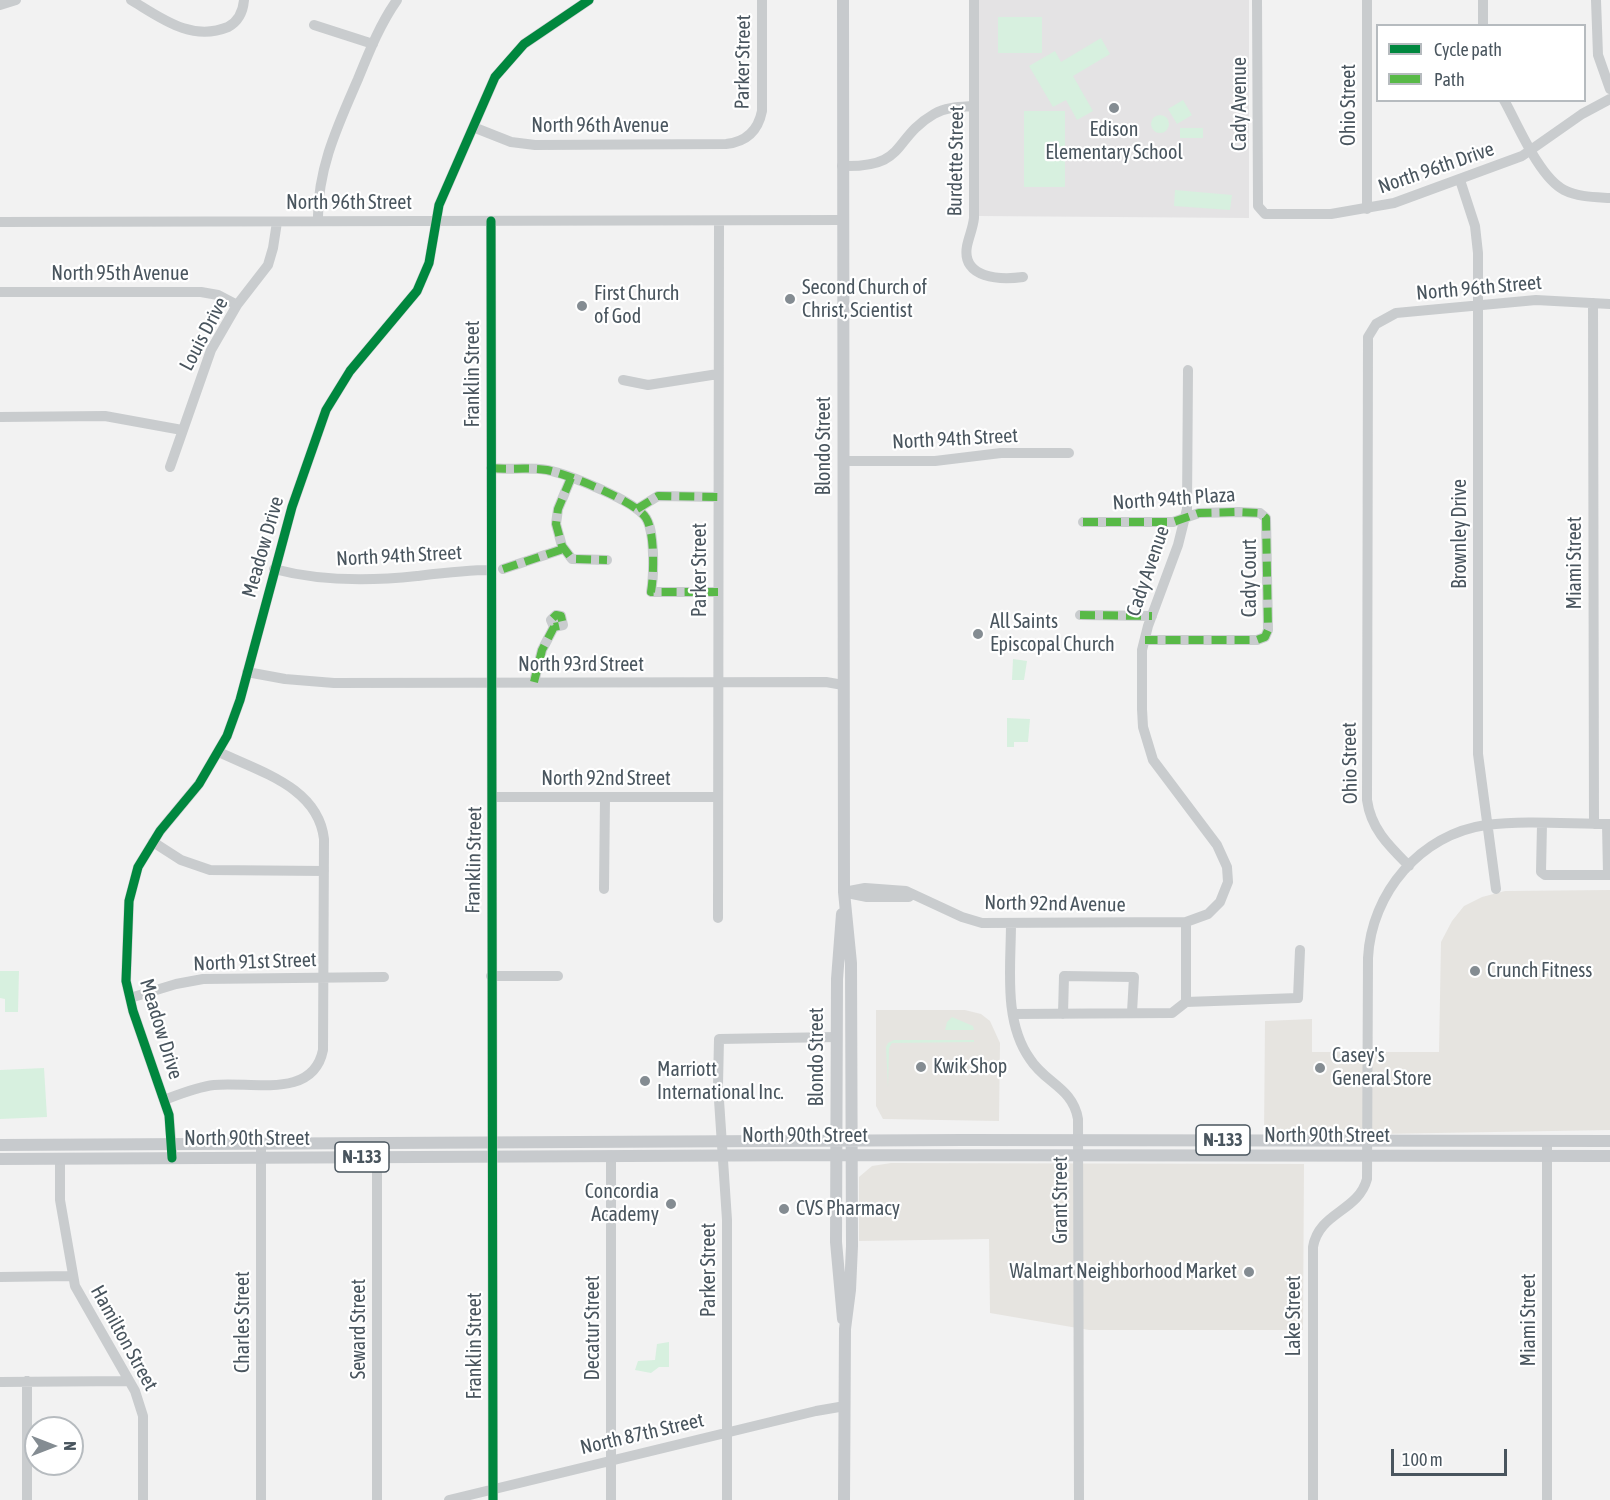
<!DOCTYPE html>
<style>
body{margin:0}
#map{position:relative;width:1610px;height:1500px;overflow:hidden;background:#f2f2f2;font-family:"Asap Condensed",sans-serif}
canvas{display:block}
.legend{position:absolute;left:1376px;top:24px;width:210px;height:78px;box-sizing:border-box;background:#fff;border:2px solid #b6bbbf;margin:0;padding:8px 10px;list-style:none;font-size:18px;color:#49555e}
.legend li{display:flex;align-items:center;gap:12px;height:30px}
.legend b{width:30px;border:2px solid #b6bbbf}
.north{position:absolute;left:24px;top:1416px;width:60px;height:60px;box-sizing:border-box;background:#fff;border:2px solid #b6bbbf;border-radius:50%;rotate:90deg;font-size:16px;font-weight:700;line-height:24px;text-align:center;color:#49555e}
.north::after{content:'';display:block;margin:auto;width:21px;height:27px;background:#848c92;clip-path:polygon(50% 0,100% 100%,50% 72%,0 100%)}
.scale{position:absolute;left:1391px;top:1449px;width:116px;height:27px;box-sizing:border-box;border:3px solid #49555e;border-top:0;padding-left:8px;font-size:18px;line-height:21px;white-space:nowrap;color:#49555e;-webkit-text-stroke:4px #fff;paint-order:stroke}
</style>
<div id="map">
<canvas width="1610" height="1500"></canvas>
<ul class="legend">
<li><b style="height:8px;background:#00873e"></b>Cycle path</li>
<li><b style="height:8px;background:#58b947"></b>Path</li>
</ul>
<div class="north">N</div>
<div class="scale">100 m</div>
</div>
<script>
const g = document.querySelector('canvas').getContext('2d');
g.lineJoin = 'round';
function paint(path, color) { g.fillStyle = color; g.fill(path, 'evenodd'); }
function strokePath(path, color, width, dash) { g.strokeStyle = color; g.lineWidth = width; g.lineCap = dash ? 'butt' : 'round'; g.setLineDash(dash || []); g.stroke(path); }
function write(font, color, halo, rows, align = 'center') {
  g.font = font + ' "Asap Condensed",sans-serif'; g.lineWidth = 4.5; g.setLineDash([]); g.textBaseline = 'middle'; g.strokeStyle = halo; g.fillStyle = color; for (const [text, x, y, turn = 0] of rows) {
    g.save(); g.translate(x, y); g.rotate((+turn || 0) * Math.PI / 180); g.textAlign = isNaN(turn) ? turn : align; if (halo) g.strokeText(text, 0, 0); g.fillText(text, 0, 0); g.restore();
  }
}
const commercial = new Path2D(`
 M1610,890V1130L1264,1136L1265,1021L1312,1019V1052H1439L1441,942L1452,921L1464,906L1482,897L1505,891Z
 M876,1010H965L981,1014L990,1021L1000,1043L999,1121L883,1119L876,1106Z
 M891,1163L1304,1164L1303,1330H1089L990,1313L989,1239L859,1241V1177L872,1166Z`);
const education = new Path2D(`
 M978,0H1249V218L979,216Z`);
const green = new Path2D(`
 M998,17H1042V53H998Z
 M1101,38L1110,54L1073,76L1093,111L1077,120L1066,100L1053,107L1029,66L1055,51L1061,62Z
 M1183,100L1192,115L1177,124L1168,109Z
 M1024,111H1065V187H1024Z
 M1151 124a9 9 0 1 1 18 0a9 9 0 1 1-18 0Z
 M1180,128H1203V138H1180Z
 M1175,190L1232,195L1230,210L1174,206Z
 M1013,659L1027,661L1024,680H1012Z
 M1007,718L1030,719L1028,742H1014V747H1007Z
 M0,971H19L18,1012H5V999L0,998Z
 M952,1017L973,1026L974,1030H945L947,1022Z
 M894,1040H974V1042L892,1043L889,1048L888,1087L886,1047L888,1043Z
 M44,1068L47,1117L0,1119V1070Z
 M669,1342V1367H659L651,1373L635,1370L638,1361L655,1360L657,1344Z`);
const minor = new Path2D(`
 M131,0C161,18 191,42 228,27C239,21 243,12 244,0
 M974,0V218C973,228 969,236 967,246C961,279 1001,280 1023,277
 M1257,0L1258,206L1265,214H1331L1394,203L1522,156L1582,114L1610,99
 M1367,0V209
 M1483,0V26
 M1596,0L1598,55L1610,89
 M0,5L16,0
 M314,25L373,44
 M1504,100C1518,125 1539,177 1564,190C1578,197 1594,197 1610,198
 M473,127L511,142L535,145L726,144C746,142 758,131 762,111V0
 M842,166C908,168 891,139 934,114C946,107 960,107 974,106
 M1460,180L1475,226L1478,253V754L1496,889
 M318,221C317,169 338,125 358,79C369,52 380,24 397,0
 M491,221L493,1500
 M0,222L842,220
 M0,292H201L218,295L237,305
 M1593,303L1594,824
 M623,380L648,385L718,374
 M0,417L105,416L182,430
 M843,461H935L1001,453H1069
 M170,467L211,350L237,305L268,265L273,248L277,222
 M491,468C509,470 528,467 547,470C567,474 636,501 646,518C655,532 654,575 651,592H718
 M571,478L558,509L556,524L562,546L572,559L607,560
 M637,509L658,496L718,497
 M1083,522H1173L1199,513L1239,512L1260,513L1266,518L1268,630L1265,637L1257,640H1145
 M274,569C319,581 371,581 417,576C442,573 466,570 491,570
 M503,569L563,549
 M1080,615L1152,616
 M247,672L285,679L334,683L826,682L843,685
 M534,682L542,650L554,627L551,620L556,615L561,616L563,625L554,627
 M493,797H718
 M1542,824L1541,872L1545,875H1610
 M1607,824L1608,875
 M153,842L181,860L210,870L324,871
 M1409,866C1389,846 1371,829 1367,800L1368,337L1376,324L1396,313L1536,300L1610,304
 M604,889L605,797
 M844,892L865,888L906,891L962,917L982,923L1186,922L1208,914L1220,902L1228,882L1227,867L1217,845L1153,760L1143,727L1142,709V650L1148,626L1178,545L1187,509L1188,370
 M847,893L867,897H909
 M718,918L719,222
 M1186,922V1002L1298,998L1300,950
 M1011,923C1011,967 1003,1021 1030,1059C1045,1083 1073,1088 1078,1119L1079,1500
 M491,976H558
 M130,998L176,984L203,979L384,977
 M1013,1014L1172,1013L1186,1002
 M1063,1014L1064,976L1134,977L1132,1012
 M164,1100C180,1094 197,1087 214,1085C251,1081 313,1100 323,1050L324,839C318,787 260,772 219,752
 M1547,1141V1500
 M261,1149V1500
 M172,1152L169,1115L133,1011L126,981L129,901L138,867L160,831L199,784L227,736L240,700L292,507L326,410L350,371L417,291L429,263L439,205L495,77L524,44L589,0
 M377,1157V1500
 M60,1159V1200L75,1286L135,1391L143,1416V1500
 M0,1277L72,1276
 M27,1381V1500
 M0,1382L129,1381
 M449,1500L816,1411L845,1406
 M611,1500V1156
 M727,1500V1220L718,1085L719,1039L837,1037
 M1313,1500V1247C1319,1212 1358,1212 1367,1179L1368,958C1371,893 1421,834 1486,825C1526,820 1570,824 1610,824`);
const major = new Path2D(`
 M843,0L844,892L851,963L852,1246L850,1290L845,1329L844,1500
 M842,914L837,979L836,1242L843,1319
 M0,1145L963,1140L1610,1141
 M0,1159L836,1155L1610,1156`);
const quiet = new Path2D(`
 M491,468C509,470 528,467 547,470C567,474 636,501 646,518C655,532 654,575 651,592H718
 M571,478L558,509L556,524L562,546L572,559L607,560
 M637,509L658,496L718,497
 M1083,522H1173L1199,513L1239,512L1260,513L1266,518L1268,630L1265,637L1257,640H1145
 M503,569L563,549
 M1080,615L1152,616
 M534,682L542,650L554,627L551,620L556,615L561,616L563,625L554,627`);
const cycleway = new Path2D(`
 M491,221L493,1500
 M172,1158L169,1115L133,1011L126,981L129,901L138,867L160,831L199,784L227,736L240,700L292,507L326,410L350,371L417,291L429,263L439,205L495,77L524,44L589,0`);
const markers = [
 [1114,108,6,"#848c92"],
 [790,299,6,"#848c92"],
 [582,306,6,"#848c92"],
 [978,634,6,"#848c92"],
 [1475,971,6,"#848c92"],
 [921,1067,6,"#848c92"],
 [1320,1068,6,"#848c92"],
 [645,1081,6,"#848c92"],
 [671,1204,6,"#848c92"],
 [784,1209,6,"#848c92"],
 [1249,1272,6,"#848c92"]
];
const shields = [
 [1223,1140,54],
 [362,1157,54]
];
const shieldNames = [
 ["N-133",1223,1140],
 ["N-133",362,1157]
];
const streetNames = [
 ["Parker Street",743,62,-89],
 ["Cady Avenue",1240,104,-90],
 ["Ohio Street",1349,105,-90],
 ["North 96th Avenue",600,126],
 ["Burdette Street",956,161,-89],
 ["North 96th Drive",1436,168,-19],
 ["North 96th Street",349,203],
 ["North 95th Avenue",120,274],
 ["North 96th Street",1479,288,-5],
 ["Louis Drive",204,334,-62],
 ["Franklin Street",473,374,-90],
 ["North 94th Street",955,439,-3],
 ["Blondo Street",824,446,-90],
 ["North 94th Plaza",1174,499,-4],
 ["Brownley Drive",1460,534,-90],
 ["Meadow Drive",263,547,-74],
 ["North 94th Street",399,556,-3],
 ["Miami Street",1575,563,-90],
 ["Parker Street",700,570,-90],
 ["Cady Avenue",1148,571,-71],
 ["Cady Court",1250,578,-90],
 ["North 93rd Street",581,665],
 ["Ohio Street",1350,763,-91],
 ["North 92nd Street",606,779],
 ["Franklin Street",474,860,-89],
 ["North 92nd Avenue",1055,904,1],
 ["North 91st Street",255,962,-2],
 ["Meadow Drive",161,1029,73],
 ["Blondo Street",817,1057,-90],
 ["North 90th Street",805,1136],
 ["North 90th Street",1327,1136],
 ["North 90th Street",247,1139],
 ["Grant Street",1061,1200,-90],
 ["Parker Street",709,1270,-90],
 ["Lake Street",1294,1316,-90],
 ["Miami Street",1529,1320,-90],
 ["Charles Street",243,1322,-90],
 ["Decatur Street",593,1328,-90],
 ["Seward Street",359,1329,-90],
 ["Hamilton Street",124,1338,61],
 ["Franklin Street",475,1346,-90],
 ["North 87th Street",642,1434,-13]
];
const poiNames = [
 ["Edison",1114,130,"center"],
 ["Elementary School",1114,153,"center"],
 ["Second Church of",802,288],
 ["Christ, Scientist",802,311],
 ["First Church",594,294],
 ["of God",594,317],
 ["All Saints",990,622],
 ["Episcopal Church",990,645],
 ["Crunch Fitness",1487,971],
 ["Casey's",1332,1056],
 ["General Store",1332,1079],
 ["Kwik Shop",933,1067],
 ["Marriott",657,1070],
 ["International Inc.",657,1093],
 ["Concordia",659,1192,"right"],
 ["Academy",659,1215,"right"],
 ["CVS Pharmacy",796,1209],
 ["Walmart Neighborhood Market",1237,1272,"right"]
];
paint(commercial, '#e6e4e0');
paint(education, '#e4e3e4');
paint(green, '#d7f0df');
strokePath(minor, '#c9ccce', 10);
strokePath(major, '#c7cacd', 12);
strokePath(quiet, '#58b947', 8, [15, 8]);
strokePath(cycleway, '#00873e', 9);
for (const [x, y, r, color] of markers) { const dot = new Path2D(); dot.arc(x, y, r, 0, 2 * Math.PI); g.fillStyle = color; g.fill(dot); strokePath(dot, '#fff', 2); }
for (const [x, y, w] of shields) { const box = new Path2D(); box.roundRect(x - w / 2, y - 15, w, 30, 4.5); g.fillStyle = '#fff'; g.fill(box); strokePath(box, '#49555e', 1.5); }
write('bold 18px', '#49555e', null, shieldNames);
write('20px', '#49555e', '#fff', streetNames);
write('20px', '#49555e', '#fff', poiNames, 'left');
</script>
